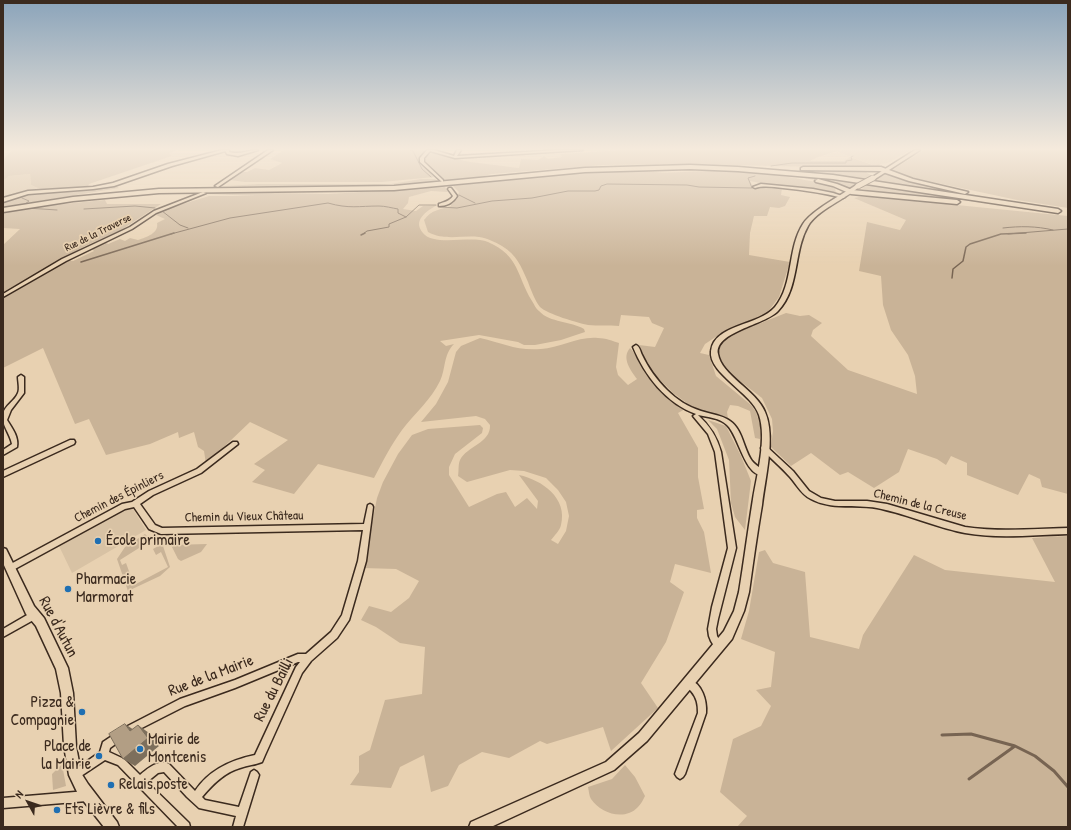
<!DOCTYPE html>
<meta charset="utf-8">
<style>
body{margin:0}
#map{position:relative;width:1071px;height:830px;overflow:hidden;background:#e8d1b1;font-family:"Patrick Hand",sans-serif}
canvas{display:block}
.frame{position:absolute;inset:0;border:4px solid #3b2a1e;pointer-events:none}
.north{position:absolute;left:8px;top:782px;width:40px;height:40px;-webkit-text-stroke:3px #e8d1b1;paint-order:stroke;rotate:310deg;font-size:11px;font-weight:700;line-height:16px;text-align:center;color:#3b2a1e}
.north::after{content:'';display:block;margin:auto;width:14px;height:18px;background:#3b2a1e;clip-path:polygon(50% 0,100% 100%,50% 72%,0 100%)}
</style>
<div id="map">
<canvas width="1071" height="830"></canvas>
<div class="frame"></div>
<div class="north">N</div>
</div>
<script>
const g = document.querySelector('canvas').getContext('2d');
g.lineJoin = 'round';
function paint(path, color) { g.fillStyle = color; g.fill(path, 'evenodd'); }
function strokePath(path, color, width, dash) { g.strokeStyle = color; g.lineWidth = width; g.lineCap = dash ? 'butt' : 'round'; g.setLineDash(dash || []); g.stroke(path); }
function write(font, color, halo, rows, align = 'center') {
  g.font = font + ' "Patrick Hand",sans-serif'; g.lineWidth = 3.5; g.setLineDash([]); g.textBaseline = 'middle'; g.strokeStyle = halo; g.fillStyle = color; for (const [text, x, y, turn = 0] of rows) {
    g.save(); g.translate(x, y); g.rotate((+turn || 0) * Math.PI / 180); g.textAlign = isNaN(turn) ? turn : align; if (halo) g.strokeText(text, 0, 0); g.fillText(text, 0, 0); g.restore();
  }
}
const built = new Path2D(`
 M841,150H911L888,163L873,165L837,152Z
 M30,174L31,185L40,189L20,192L3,197V181L9,176Z
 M126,509H133L146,530L72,573L59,546Z`);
const green = new Path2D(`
 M12,150H178L169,153L172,156L89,184L87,188L40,189L31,185L30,174L9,176L3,181V160Z
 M284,150H425L419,159L420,164L434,177L382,182H245L230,180L241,172H247L255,168L269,170L282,163L270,159Z
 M622,150H841L818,157L810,161H844L850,157L873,165L880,164L879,166L860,168L684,164L605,165L491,174L478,178L446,181L426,162V157L431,153L471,162L519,168L521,159L538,160L544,156L548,159L562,157L560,154Z
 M924,150H1068V208L1017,200L905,176L892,170Z
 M642,170C664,175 686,171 709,171C739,170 770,174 800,179C812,182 824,182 835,188L836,193L817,188L770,185L750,181L754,189L758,186L782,188L781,195L790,197L785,206L779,208L770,207L767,216H754L750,233L749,255L790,262L779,297L767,313L723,332L705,344L700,353L709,355L716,376L751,405L756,412L760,425V439L755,438L750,411L738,406L730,405L727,412L728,419L695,409L673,393L648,368L639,345L655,347L664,328L652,323L649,317L621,315L619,326C609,325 598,326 588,325C578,323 547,314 540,307C535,301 531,290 528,282C521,266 517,255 502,246C495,242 487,238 479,237C462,235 444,241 428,232L424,220C432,209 440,210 451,206V204L456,200L459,192L453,186L549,175Z
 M772,170H857L866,172L872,176L863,180Z
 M885,173L900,179L1014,203L871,181Z
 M785,174L856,182L854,187H848Z
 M421,179H435L438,182L361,186H225L259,184H391Z
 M868,184L995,203L876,193L861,188Z
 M116,186L119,188L3,207V202L27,195L94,190Z
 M445,187L448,192L431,191L409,197L408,203L403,209L416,211L423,206L437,205C427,211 412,220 423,233C434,247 471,235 488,242C520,256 516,275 532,301C534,304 536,309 539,311C550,323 571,321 584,329L585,332L561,340L535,345H524L518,342L479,335L440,341L446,346L454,344C443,355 446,369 440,381C431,400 415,413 402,430C391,445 383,461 374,478L318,464L294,494L252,482L265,470L254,464L288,440L250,422L206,464L204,451L198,447L194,432L179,438L178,432L150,444L106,455L89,419L75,424L43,348L3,368V298L67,260L73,261L94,251L91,248L105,242L108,244L120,239L125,241L130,238L138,240C147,237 159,233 157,223L165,219L156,215L170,208L209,196H256L209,194L212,192L328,194Z
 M859,197H876L1068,216V494L1042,487L1040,479L1029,474L1018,495L967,475V463L951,456L946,465L937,459L908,449L899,472L874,488L848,472L840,475L811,453L791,466L771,447L773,431L772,419L762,398L728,372L720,358L719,349L721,344L733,334L786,313L800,316L809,315L822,323L813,330L811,336L848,370L917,394L915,376L908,355L891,330L883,305L881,276L859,271L867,222L900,230L906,220L854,198Z
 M105,200L107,204H161L121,230L85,246L3,292V245L20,229L3,228V212L31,207Z
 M480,338C503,343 516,351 541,349C560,348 579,336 598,338C605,338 613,341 619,343L616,367L618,375L628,385L637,379C631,371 621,358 630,348C634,351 646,373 651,380C660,391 674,401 685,409L678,413L698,448V477L704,509L697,510V518L704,532L711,573L675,564L670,582L684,592L666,642L641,683L658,708L611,751L603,727L547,744L540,741L509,758L482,752L459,765L448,786L431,792L424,755L400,767L391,788L350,785L359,772V756L370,750L385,700L422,694L425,647L400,643L376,627L361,620L369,606L391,612L409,598L419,581L396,569L363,568L377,498L383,482L398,454L412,435L428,429L480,425L483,428L482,433L455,454L449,467V475L469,507L497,494L506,492L515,507L527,498L537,509L538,501L519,475C542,480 568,498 561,525C560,530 554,536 551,540L558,544L566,531L569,516L566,502L558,490L546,478L524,471L510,470L467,482L458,476C459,471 458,464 460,460C467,446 491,443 490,425L485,419L476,416L421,422L436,404L448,382L456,352L461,346Z
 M708,420L726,426L741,456L751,481L745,530L735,517L731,503L729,460L717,429Z
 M145,534L147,536L143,544L139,548L120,560L122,565L126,563L134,585L168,567L161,552L156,555L153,549L160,545L163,546L170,567L160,576L128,591L117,559L125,547Z
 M1067,536L1068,827H737L747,816L720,792L733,739L761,726L771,706L756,690L771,687L775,652L741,639L749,611L759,552L765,550L773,563L805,572L810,637L859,649L863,635L914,555L945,570L1055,582L1032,538Z
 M207,544L201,552L181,561L178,559L171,545Z
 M62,764L66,786L53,790L52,774Z
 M625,765L635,777L645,796C643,800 641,804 638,807C625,821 601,814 591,799C589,796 589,791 588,787L612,779Z`);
const streamFar2 = new Path2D(`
 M410,150L413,151L422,169L431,177
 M771,166L792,163H846V161L852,160L851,157L853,156
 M459,195L475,203
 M22,198L29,201L25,204
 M440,207L457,208L492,201L532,198L568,191H595L599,190L601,186L607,184L687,185L699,187L752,188L748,178L755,176
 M27,208L57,210
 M84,209L135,206L155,208
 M162,211L180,225L188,228
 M1003,228C1020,226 1036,226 1053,230
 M171,234L230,218L328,203C349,209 359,206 379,206C385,206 392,208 398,209V213L406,217
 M363,234L367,231L389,227V224L406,217L419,205H436
 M1008,234L1068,229`);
const streamFar1 = new Path2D(`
 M361,235L365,233
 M81,262L174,233
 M952,278L953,269L963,261L966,247L970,244L1001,234L1026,233`);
const stream = new Path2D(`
 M942,735L971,734L1015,746L1035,756L1054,771L1068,787
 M969,779L1015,746`);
const street = new Path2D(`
 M225,150H229V152C242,155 246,150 258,150L238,156L227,154Z
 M268,150H273L218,187L215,186Z
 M427,150H434L454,156L457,150H461L457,156L559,150H583L455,158L430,151L424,158V162L443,180V182H442L420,162V158Z
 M761,184L813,189L833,193L845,197L843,198C823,193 804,190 783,188C774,187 764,185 755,188L753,187Z
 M449,188H451L457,196C453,203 446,206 439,206V204C444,202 450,201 453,196L448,189Z
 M203,192L206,193L156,213L132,229L66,261L3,297V294L62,259L130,227L154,211Z
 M636,345C640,347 640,351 642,355C648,368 657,380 667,390C676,399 688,407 701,411C710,414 722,415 730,421C743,430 743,448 752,461C756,466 762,468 765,473L764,475C745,478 739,436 727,425C720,418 708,417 698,415C710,426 717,437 721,452L736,548L718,619L716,629L717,636L723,646L722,649L719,650L716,649L711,641L709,636L708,629L712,607L728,548L715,452L708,434L693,416L696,414C666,403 645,376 633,347Z
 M21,375L24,377V393L11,410L7,420C12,428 19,437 17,447L3,455V450L12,444C10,433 1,425 3,414C5,405 15,401 18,393C20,389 18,381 18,377Z
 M70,440H74L75,442L74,444L3,477V471Z
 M233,442H237L238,444L201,473L153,495L140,504L155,525L162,528L364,524L368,505L370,504L372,505L373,507L366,561L349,620L337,638L311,661L302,673L265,755L262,762C255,765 248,765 240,768C225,772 212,785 202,797L205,800L239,807L251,772L254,770L257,772L259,775L243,827H233L236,816L199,808L187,797L164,772L158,773L147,782L189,823L190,827H178L118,765L105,760L75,780L72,778L70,775L72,772L100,752L103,742L118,732L121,734L120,732L122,729L180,699L235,680L298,654H306L331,632L342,615L358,561L363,530L161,534L149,529L134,507L125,509L13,570L10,571L7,570L6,568L7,566L122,504L132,502L149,491L197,469ZM298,662H300L296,667L255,755C231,760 209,770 195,791L169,764C159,759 148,768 140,775L124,759L109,752L110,748L121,740L123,737L122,735L125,737L128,735L185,706L235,688Z
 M762,446H766L793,471L809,491L821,498L835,501H867L887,504L965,527C999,532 1033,529 1068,528V534C1034,535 998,539 965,533C935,527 907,514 877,508C855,504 831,510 811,499C802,495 797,485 790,477C781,467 772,459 762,450L761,448Z
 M34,611L37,612L38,615L37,618L3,637V629Z
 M689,679C702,684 707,700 706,713L685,774L683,777L680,779L677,777L675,774L698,713C698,704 697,698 691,691C688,688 686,687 685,683L686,680Z
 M87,791L90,793L92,796L90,799L87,801L3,808V798Z`);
const secondary = new Path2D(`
 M222,150H229L172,166L114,186L93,189L28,194L3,202V198L28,191L93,187L113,183L168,164Z
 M915,150H920L875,179L871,178Z
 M856,185L860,186C846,199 817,210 808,226C793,252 800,288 778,311C765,325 714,332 718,354C721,375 756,390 765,412C776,437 765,478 762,505C757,534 753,563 749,592L744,611L732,639L647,741L614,770L491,827H469L471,822L606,762L639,733L724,631L734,611L739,592C744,561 748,530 753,499C757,474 767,439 759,415C752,393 708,373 711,351C714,324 759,326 775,307C794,284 787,249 803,224C812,210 842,195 856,185Z
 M3,548L6,549L34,606L44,618L68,668L73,693L76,746L81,773L88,784L117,822L119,827H104L78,794L69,775L64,746L61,693L56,669L36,626L26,614L3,563Z`);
const primary = new Path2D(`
 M690,165L738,167L833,175L1058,209L1061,211L1058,213L833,179L738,171L690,169L585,172L394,190L159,193L73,201L3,212V208L73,197L159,189L394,186L585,168Z
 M803,167H881L913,179L968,192L965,194L909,181L880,171L801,170V168Z
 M818,179L837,184L852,190L957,200L960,202L957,204L851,194L833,186L816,182L815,181Z`);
const secondaryBridge = new Path2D(`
 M858,186L873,178`);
const shadedWall = new Path2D(`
 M125,724L137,732L130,731Z
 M138,725L149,733L159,746L135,766L123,759Z`);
const building = new Path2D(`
 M125,724L130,731L138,725L148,738L123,759L109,734Z`);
const markers = [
 [98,541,4,"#1f6fb2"],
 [68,589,4,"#1f6fb2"],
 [82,712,4,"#1f6fb2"],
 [140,749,4,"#1f6fb2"],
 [99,756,4,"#1f6fb2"],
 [111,785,4,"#1f6fb2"],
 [57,810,4,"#1f6fb2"]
];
const farStreetnames = [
 ["Rue de la Traverse",98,233,-26]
];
const streetNames = [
 ["Chemin des Épinliers",119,497,-27],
 ["Chemin de la Creuse",920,505,14],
 ["Chemin du Vieux Château",244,517,-1]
];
const nearPoinames = [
 ["École primaire",106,541],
 ["Pharmacie",76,580],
 ["Marmorat",76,598],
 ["Pizza &",74,703,"right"],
 ["Compagnie",74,721,"right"],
 ["Mairie de",148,740],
 ["Montcenis",148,758],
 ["Place de",91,747,"right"],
 ["la Mairie",91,765,"right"],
 ["Relais poste",119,785],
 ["Ets Lièvre & fils",65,810]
];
const nearStreetnames = [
 ["Rue d'Autun",58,627,62],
 ["Rue de la Mairie",211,676,-21],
 ["Rue du Bailli",274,690,-63]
];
paint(built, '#d8c2a4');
paint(green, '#c9b397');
strokePath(streamFar2, '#776452', 1);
strokePath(streamFar1, '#776452', 1.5);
strokePath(stream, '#776452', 3);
strokePath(street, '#3b2a1e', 3);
strokePath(secondary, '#3b2a1e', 3);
strokePath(primary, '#3b2a1e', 3);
paint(street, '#e8d1b1');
paint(secondary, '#e8d1b1');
paint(primary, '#e8d1b1');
strokePath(secondaryBridge, '#3b2a1e', 7, []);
strokePath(secondaryBridge, '#e8d1b1', 5);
paint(shadedWall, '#7d6f5c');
paint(building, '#b29e84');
strokePath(building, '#7d6f5c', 1);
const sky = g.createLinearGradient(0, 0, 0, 266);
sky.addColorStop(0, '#8ba4ba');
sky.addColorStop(0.56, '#f5eadc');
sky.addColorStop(1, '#f5eadc00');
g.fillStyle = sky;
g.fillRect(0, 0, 1071, 266);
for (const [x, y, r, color] of markers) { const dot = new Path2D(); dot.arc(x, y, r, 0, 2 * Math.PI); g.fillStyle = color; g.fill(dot); strokePath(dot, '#e8d1b1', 1.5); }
write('11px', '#3b2a1e', '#e8d1b1', farStreetnames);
write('13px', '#3b2a1e', '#e8d1b1', streetNames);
write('16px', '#3b2a1e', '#e8d1b1', nearPoinames, 'left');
write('16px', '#3b2a1e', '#e8d1b1', nearStreetnames);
</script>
